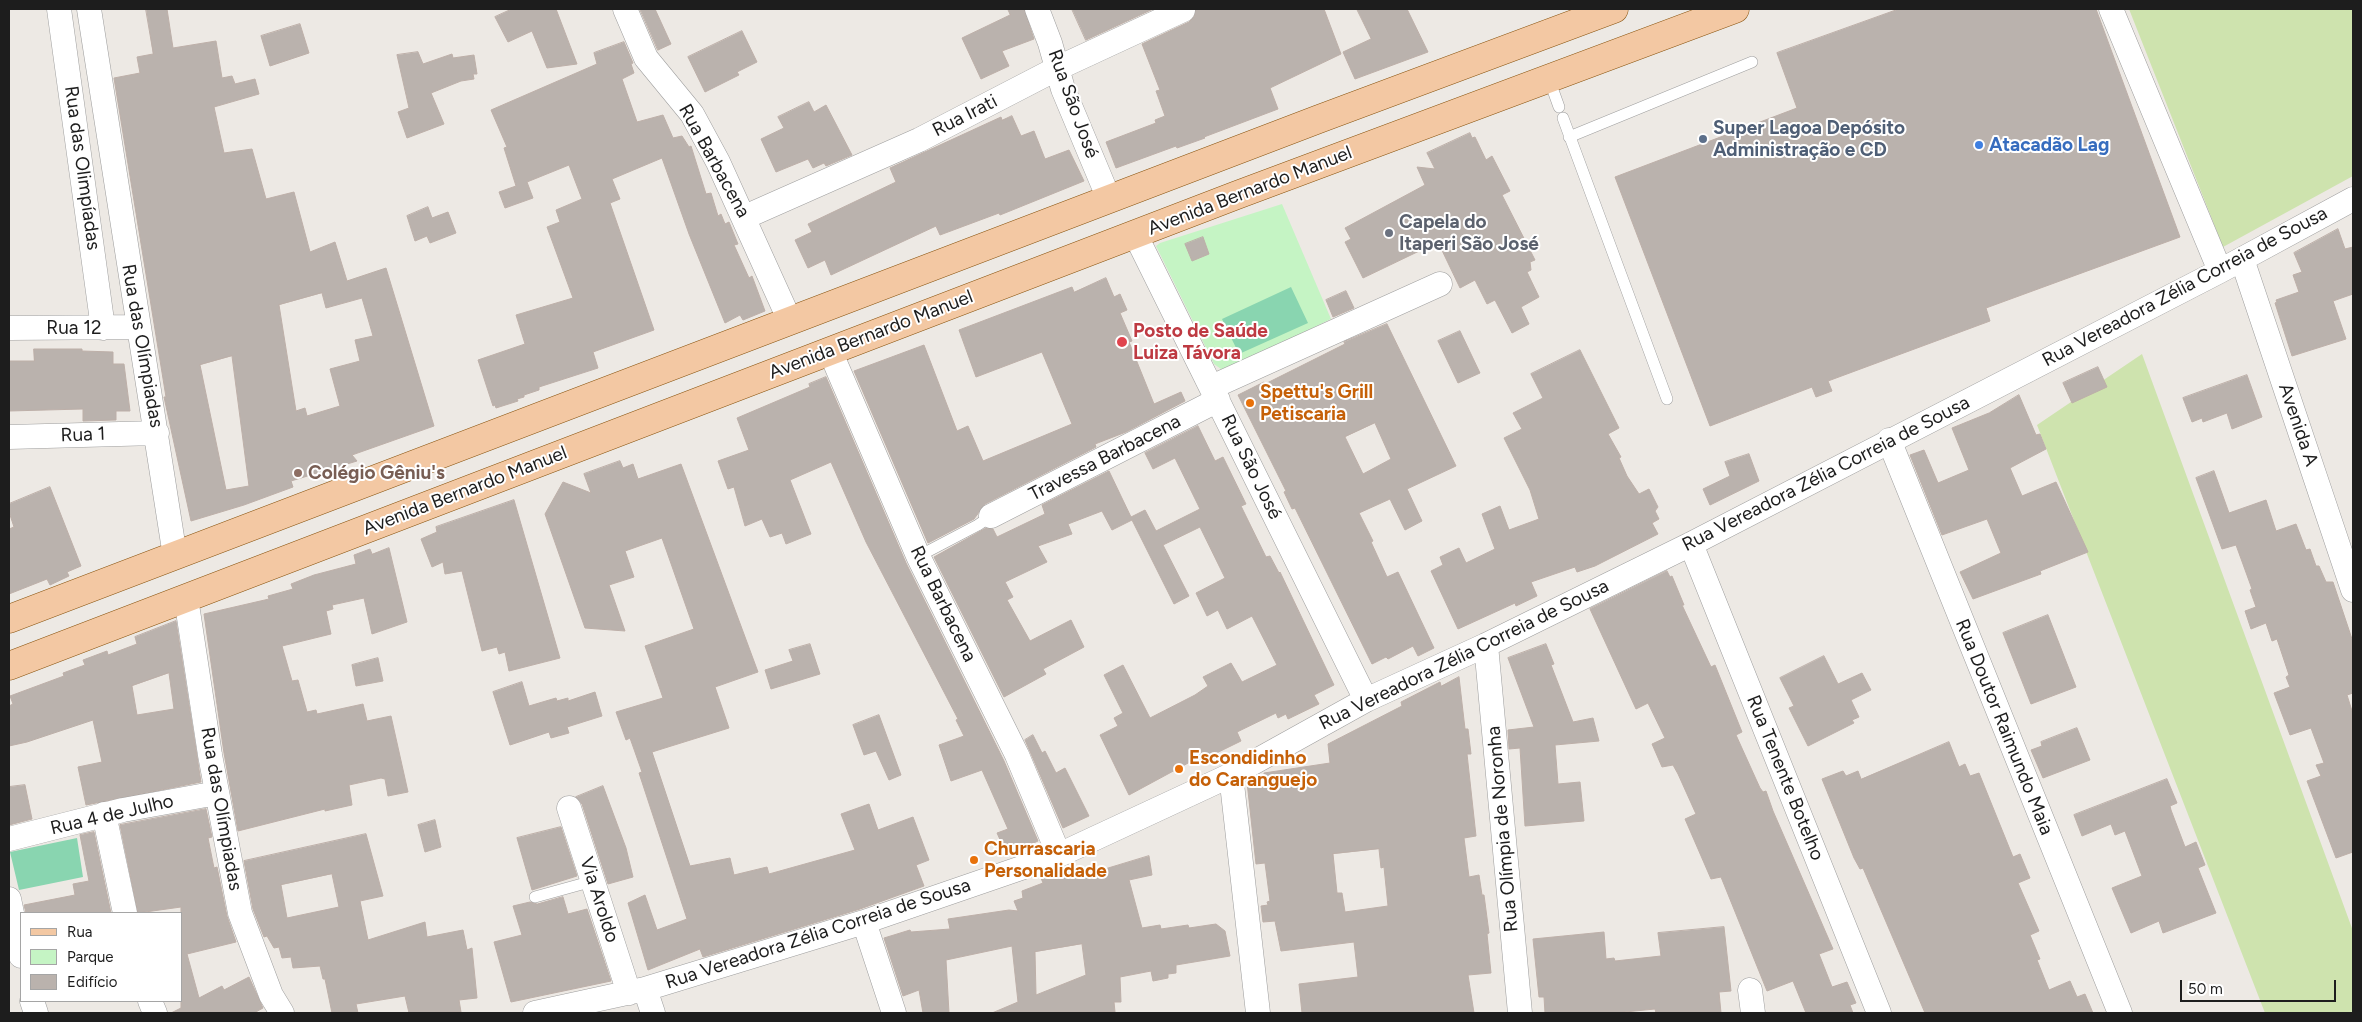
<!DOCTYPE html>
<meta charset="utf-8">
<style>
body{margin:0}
#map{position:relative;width:2362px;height:1022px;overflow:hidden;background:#ede9e4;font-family:Figtree,sans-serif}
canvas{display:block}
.frame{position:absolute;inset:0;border:10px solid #1d1d1d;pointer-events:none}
.legend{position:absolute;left:20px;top:912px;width:162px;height:90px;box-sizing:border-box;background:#fff;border:1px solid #a5a5a5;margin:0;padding:6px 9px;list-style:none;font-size:15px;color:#1d1d1d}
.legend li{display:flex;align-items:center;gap:10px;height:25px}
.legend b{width:25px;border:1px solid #a5a5a5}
.scale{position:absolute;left:2180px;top:980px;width:156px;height:22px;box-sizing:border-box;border:2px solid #1d1d1d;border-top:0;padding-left:6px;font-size:15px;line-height:18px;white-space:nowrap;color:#1d1d1d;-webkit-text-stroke:4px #fff;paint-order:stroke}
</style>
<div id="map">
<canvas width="2362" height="1022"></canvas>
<div class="frame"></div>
<ul class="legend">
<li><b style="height:6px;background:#f3c8a3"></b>Rua</li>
<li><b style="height:14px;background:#c5f4c4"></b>Parque</li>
<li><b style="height:14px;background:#bab2ad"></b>Edifício</li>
</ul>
<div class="scale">50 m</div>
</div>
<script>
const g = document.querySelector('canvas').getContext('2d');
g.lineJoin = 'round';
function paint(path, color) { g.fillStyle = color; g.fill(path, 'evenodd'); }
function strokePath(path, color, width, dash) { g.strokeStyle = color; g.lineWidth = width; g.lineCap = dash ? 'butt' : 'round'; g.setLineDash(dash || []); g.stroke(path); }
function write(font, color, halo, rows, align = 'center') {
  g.font = font + ' Figtree,sans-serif'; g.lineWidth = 4; g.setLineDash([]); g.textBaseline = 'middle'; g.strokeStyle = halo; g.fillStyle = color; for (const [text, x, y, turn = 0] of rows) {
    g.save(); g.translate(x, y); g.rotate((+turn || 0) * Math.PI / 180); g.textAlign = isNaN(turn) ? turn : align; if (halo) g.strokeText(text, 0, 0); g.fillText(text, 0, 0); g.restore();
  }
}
const grass = new Path2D(`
 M2129,9H2353V176L2223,247Z
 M2142,354L2353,931V1013H2265L2037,425Z`);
const park = new Path2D(`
 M1282,204L1331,319L1231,368L1221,369L1214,364L1156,246L1160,243Z`);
const pitch = new Path2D(`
 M1291,287L1308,323L1239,354L1222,319Z
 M77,838L83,877L19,890L10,852Z`);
const building = new Path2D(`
 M146,9H167L173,48L216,41L222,78L232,76L235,84L255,79L259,94L214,107L224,153L252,149L266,199L294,192L310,252L335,242L347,281L386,268L434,426L352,455L357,461L291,481L293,487L244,505L191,521L164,397H166L114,78L140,73L137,57L153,54ZM322,293L326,308L362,298L373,336L355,340L360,361L330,369L340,406L307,416L305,408L296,411L279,305ZM232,356L249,486L226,490L200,365Z
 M512,9H556L577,64L547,68L532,31L508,42L495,17Z
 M640,9H655L671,44L658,50Z
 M1008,9H1024L1034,39L1002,51L1009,66L981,79L962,38L1010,15Z
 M1072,9H1153L1086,40Z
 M1196,9H1324L1341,54L1270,88L1278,109L1204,137L1205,138L1177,148L1176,146L1116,168L1106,142L1156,123L1155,120L1165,116L1156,91L1160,90L1142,44L1189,22L1194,17Z
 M1357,9H1407L1428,52L1355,79L1343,52L1371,39Z
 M1899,9H2096L2180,237L1986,308L1990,321L1828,381L1832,391L1816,397L1812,387L1710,426L1615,177L1797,108L1777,53Z
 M300,24L309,53L270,66L261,36Z
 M742,31L757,62L737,72L739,75L705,92L688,57Z
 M624,42L633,63L631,64L634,73L622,79L637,122L663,115L673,138L682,136L689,147L691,146L706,194L711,193L718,216L721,214L725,224L729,222L738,244L734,245L749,278L752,276L765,311L743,320L740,315L725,323L689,234L662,158L612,179L620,199L610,203L654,330L593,352L598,368L539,387V390L524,395V397L517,399L518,401L496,408L495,405L493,406L478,360L525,344L516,315L573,298L547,227L560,222L556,210L582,199L569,165L527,182L533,198L505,208L499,192L516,186L504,148L507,147L491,110L597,64L594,53Z
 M418,52L423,64L452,54L453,58L474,55L477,74H473L474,79L461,81L431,93L444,124L407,138L398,112L409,108L397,55Z
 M809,102L814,112L826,105L852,155L826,166L824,163L813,168L808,159L776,172L761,139L784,128L778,117Z
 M1012,116L1021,136L1034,131L1045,159L1069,150L1084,181L1000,215L999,213L940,235L936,226L831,275L825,260L808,268L795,240L812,232L808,224L896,182L890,168L1001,117L1002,120Z
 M1470,133L1472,138L1475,137L1486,160L1492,156L1510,191L1502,195L1535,260L1530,262L1531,270L1527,272L1539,297L1521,307L1529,324L1512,333L1495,300L1487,304L1475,280L1460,288L1438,242L1363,278L1345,242L1351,239L1345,228L1425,185L1417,167L1435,169L1427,153Z
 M428,207L432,218L448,212L456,233L430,243L427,236L415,241L407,216Z
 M2338,229L2345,249L2353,247V294L2333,301L2346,339L2292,356L2275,303L2277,302L2276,300L2299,292L2293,275L2302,272L2294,253Z
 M1203,237L1209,254L1192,261L1185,244Z
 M1106,278L1114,297L1120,294L1127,310L1120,313L1132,341L1129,342L1154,404L1181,392L1185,401L1126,432L1095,444L1096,447L985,504L974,519L928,543L854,371L924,345L957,431L968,426L983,461L1072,424L1042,352L976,377L959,330L1072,287L1074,292Z
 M1346,291L1354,308L1333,317L1326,300Z
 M1387,324L1456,466L1407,489L1422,521L1405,530L1390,499L1359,513L1373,541L1371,542L1387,577L1398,572L1434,648L1418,656L1413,646L1388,659L1386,657L1372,664L1295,508L1292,509L1284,492L1286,491L1238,395L1264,382L1265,384L1345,344L1344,342ZM1375,423L1391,459L1363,474L1345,437Z
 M1460,331L1480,373L1458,383L1438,341Z
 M34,349H82V351L113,352V364H124L130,411H116V420L83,421V409L9,411V361H34Z
 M1580,350L1619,428L1608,434L1621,457L1619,458L1627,476L1639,494L1649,489L1658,507L1655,511L1659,519L1652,523L1658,534L1595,566L1577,572L1575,567L1531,582L1537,596L1516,606L1515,603L1458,629L1431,571L1443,565L1440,557L1459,548L1466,563L1495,549L1482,514L1500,506L1509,530L1539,519L1530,490L1504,438L1522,429L1513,413L1543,398L1531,374Z
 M2098,367L2107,387L2072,403L2063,383Z
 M2247,375L2262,417L2232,429L2227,413L2203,422L2202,418L2192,422L2183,398Z
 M826,377L906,563L1004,761L1038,841L1007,855L997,833L1008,829L982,770L951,781L939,745L964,736L956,720L958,719L866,542L831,462L790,480L811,534L786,544L782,533L770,537L762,519L745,526L734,487L728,489L718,461L749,450L737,418L810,387L809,384Z
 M2019,395L2036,435L2040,434L2046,449L2010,468L2022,496L2056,482L2088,552L2040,571L2041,574L1973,599L1960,572L2001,553L1987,519L1942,535L1910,455L1924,450L1938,483L1969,470L1952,428L1989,413Z
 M1198,426L1215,461L1223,457L1246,504L1241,506L1266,557L1270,556L1279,573L1280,572L1334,685L1314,695L1319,704L1288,719L1286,714L1278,718L1276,713L1237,732L1241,741L1192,765L1190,762L1129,795L1100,735L1118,726L1114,718L1123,713L1104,675L1123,665L1150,718L1195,695L1208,686L1203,677L1231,663L1242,682L1277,665L1252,616L1227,629L1218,610L1207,616L1196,593L1225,578L1200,527L1163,545L1189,596L1174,604L1132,520L1112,530L1102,511L1068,524L1072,534L1038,546L1047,562L1005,582L1013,597L1007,600L1030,641L1071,620L1084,647L1043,669L1046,674L1004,697L934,557L986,528L993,529L997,537L1045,514L1042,505L1109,471L1131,517L1145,510L1156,531L1200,509L1175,458L1153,469L1145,453Z
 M1749,454L1759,481L1710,505L1703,489L1730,476L1725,462Z
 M620,461L623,468L633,464L638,479L681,464L758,672L715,687L729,728L652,752L690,866L730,858L734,875L767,867L769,874L855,850L841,814L869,804L878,830L913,817L929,860L916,865L924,886L860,909L703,957L700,949L648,970L628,903L645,895L657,930L687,919L639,773L642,772L630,738L626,740L616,712L663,698L645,646L694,629L662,538L625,551L634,577L609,585L625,631L585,628L545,514L563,482L591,493L584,474Z
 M2214,471L2229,513L2266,500L2276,531L2296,524L2306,550L2310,549L2316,566H2319L2326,582H2333L2353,642V693L2347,695L2353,714V852L2336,858L2307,781L2321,776L2316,765L2324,763L2311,728L2290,735L2274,693L2290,687L2286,677L2289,675L2277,639L2272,641L2266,623L2251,629L2245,611L2256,607L2250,590L2252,589L2236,545L2222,549L2196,478Z
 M50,487L81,566L67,572L69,576L50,585L47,579L9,594V529L14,527L9,512V504Z
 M514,500L560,658L509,671L505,652L499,654L497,647L482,651L462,571L445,574L443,562L432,567L421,539L437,532L436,527Z
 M389,548L407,622L372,634L364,598L332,605L333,609L326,611L331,634L282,646L292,681L298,680L307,712L316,710L317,714L363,704L367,721L391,716L408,792L388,796L385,779L381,778L349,785L352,805L325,811V809L238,831L224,753L204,614L269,599L268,596L293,589L291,584L314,575L356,564L354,555L370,549L372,554Z
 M1667,571L1670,577L1672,576L1684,605H1682L1711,667L1715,665L1742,732L1736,735L1760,788L1763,792L1766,791L1773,811L1833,949L1819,954L1832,987L1847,982L1856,1003L1850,1005L1853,1013H1806L1793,981L1767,991L1721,877L1711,879L1685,819L1696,814L1678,774L1673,765L1662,767L1652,744L1665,738L1648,703L1636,709L1590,609Z
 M2048,615L2076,687L2031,704L2003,633Z
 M176,621L201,782L86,805L78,767L102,762L93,720L27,742L9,746V706L13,704L10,696L64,676L63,673L85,665L83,660L107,651L108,655L137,644L135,637ZM169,673L174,709L137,715L132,686Z
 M810,644L820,674L771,689L765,670L793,661L789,650Z
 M1546,644L1554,664L1551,665L1573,722L1593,718L1599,741L1555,745L1558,784L1580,782L1584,821L1525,826L1520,748L1509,749L1508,730L1534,727L1508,658Z
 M1824,656L1838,684L1862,673L1871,690L1851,700L1859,717L1852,720L1854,723L1808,746L1789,708L1794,706L1780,678Z
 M378,658L383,681L356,686L352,665Z
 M1459,677L1465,729H1468L1471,754H1467L1476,836L1464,838L1469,877L1479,875L1482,895H1484L1489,933L1487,934L1491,973L1468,975L1474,1013H1302L1299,984L1358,977L1354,942L1281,951L1275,921L1263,922L1261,906L1268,905L1267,902L1270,901L1265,863L1256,864L1247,782L1264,775V773L1330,763L1328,744L1402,706L1401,702L1440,682L1441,686ZM1379,849L1381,868L1384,867L1388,906L1345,912L1342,893H1337L1333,854Z
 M522,682L529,706L556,698L557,701L568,698V701L595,692L602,716L567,727L569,733L551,738L549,732L510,745L493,692Z
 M879,715L901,775L889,780L876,751L864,755L853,725Z
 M2077,728L2090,760L2043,778L2031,750L2042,746L2041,742Z
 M1033,735L1042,753L1045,751L1056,773L1065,768L1089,816L1063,828L1025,740Z
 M1949,742L1959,767L1965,764L1970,776L1979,773L2013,857L2020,854L2030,878L2018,883L2039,931L2030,935L2040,959L2037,960L2049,990L2070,981L2077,997L2085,994L2093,1013H1925L1863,868L1860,869L1854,858L1822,779L1843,771L1846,776L1858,771L1861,779Z
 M2167,779L2177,803L2170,806L2171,810L2185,847L2196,842L2205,865L2198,868L2216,913L2163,933L2159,921L2131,933L2112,888L2142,876L2125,831L2115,835L2111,824L2082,836L2074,815Z
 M25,785L32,819L9,825V787Z
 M603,786L626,848L633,877L608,884L582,804L576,797Z
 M206,809L212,837L208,838L214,868L217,867L227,916L236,942L187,954L199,998L222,986L224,990L249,977L263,1008L254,1013H171L181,1008V907L138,913L120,825Z
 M435,820L441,847L425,852L418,825Z
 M561,827L577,876L532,890L517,838Z
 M94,832L111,913H26L24,905L75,895L73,884L89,881L80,835Z
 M366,834L383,896L360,901L368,940L425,922L427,937L463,930L467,950L472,948L477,998L459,1000L461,1012L409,1013L405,996L356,1004L358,1013H332L325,979H323L320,966L293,968L291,957L282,958L279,947L274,948L267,936L264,937L253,909L244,861ZM332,874L339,907L287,918L281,885Z
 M1149,856L1152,875L1129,880L1142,928L1160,925L1161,929L1188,925L1189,928L1216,924L1225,931L1230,956L1176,965V973L1168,974V978L1153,981L1151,971L1120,977L1121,1002H1114L1115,1012L992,1013L1018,1002L1012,946L946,960L949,1013H923L919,990L903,996L884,938L910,930L911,932L950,929L948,919L1009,910L1018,911L1014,901L1023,898L1022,891L1043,883L1041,878L1069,866L1071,872L1073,871L1074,878ZM1082,944L1086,975L1036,995L1035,952Z
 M563,897L568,914L587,909L611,981L511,1002L494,942L522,935L513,906L530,902L537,904Z
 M1724,927L1731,991L1719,992L1721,1013H1656L1655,1009L1615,1013H1545L1544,997H1539L1533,939L1604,932L1606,959L1614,958L1615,961L1661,956L1658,933Z`);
const lane = new Path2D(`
 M1549,79L1559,107
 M1563,118L1667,399
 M1569,137L1752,62
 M919,556L978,525L991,516
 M535,897L593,881`);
const street = new Path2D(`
 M59,9L103,328
 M89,9L175,556
 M625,9L646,58L692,114L718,162L790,321
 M1037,9L1050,43L1063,89L1109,199
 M2111,9L2220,271
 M745,217L919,140L1058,68L1183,10
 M1135,234L1366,700
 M2242,259L2353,590
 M9,328L138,327
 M830,351L919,558L1017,755L1059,855
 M1212,387L1440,284
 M9,437L157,433
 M1889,440L2120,1013
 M991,516L1218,400
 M1691,544L1879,1013
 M186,598L210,755L240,913L271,995L282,1013
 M1486,645L1520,1013
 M1231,775L1258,1013
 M569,808L629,993
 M104,814L125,913
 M9,839L123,810L217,793
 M9,899L21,956
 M864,922L894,1013
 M645,989L653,1013
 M1750,990L1753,1013
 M32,1001L36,1013
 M150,1001L155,1013
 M535,1013L645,989L864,922L1059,855L1231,775L1366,700L1486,645L1691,544L2220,271L2353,199`);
const primary = new Path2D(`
 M9,619L1319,119L1614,9
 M9,666L1237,195L1735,9`);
const markers = [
 [1703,139,5,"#5c6f8a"],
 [1979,145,5,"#3f7fe0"],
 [1389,233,5,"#6b7280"],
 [1122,342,6,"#e0444e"],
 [1250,403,5,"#e8710a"],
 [298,473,5,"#8d6e63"],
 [1179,769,5,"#e8710a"],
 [974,860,5,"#e8710a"]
];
const streetNames = [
 ["Rua São José",1073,104,70],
 ["Rua Irati",965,116,-27],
 ["Rua Barbacena",714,161,61],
 ["Rua das Olimpíadas",82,168,82],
 ["Avenida Bernardo Manuel",1250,191,-21],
 ["Rua Vereadora Zélia Correia de Sousa",2185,287,-28],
 ["Rua 12",74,328],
 ["Avenida Bernardo Manuel",871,335,-21],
 ["Rua das Olímpiadas",142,346,80],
 ["Avenida A",2298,425,71],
 ["Rua 1",83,435,-2],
 ["Travessa Barbacena",1105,458,-27],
 ["Rua São José",1251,467,64],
 ["Rua Vereadora Zélia Correia de Sousa",1826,474,-27],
 ["Avenida Bernardo Manuel",465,491,-21],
 ["Rua Barbacena",943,604,64],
 ["Rua Vereadora Zélia Correia de Sousa",1464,655,-26],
 ["Rua Doutor Raimundo Maia",2004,727,68],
 ["Rua Tenente Botelho",1785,778,68],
 ["Rua das Olímpiadas",221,809,80],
 ["Rua 4 de Julho",112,815,-13],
 ["Rua Olímpia de Noronha",1503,829,-95],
 ["Via Aroldo",599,900,72],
 ["Rua Vereadora Zélia Correia de Sousa",818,934,-18]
];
const serviceNames = [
 ["Super Lagoa Depósito",1713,128],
 ["Administração e CD",1713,150]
];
const shopNames = [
 ["Atacadão Lag",1989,145]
];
const worshipNames = [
 ["Capela do",1399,222],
 ["Itaperi São José",1399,244]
];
const healthNames = [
 ["Posto de Saúde",1133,331],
 ["Luiza Távora",1133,353]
];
const foodNames = [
 ["Spettu's Grill",1260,392],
 ["Petiscaria",1260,414],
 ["Escondidinho",1189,758],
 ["do Caranguejo",1189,780],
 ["Churrascaria",984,849],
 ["Personalidade",984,871]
];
const educationNames = [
 ["Colégio Gêniu's",308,473]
];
paint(grass, '#cee3ae');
paint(park, '#c5f4c4');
paint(pitch, '#89d5b0');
paint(building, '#bab2ad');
strokePath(building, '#bdafa8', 1);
strokePath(lane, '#9e9e9e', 12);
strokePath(street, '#9e9e9e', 25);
strokePath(primary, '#88530e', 29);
strokePath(lane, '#fff', 11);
strokePath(street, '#fff', 24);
strokePath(primary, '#f3c8a3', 28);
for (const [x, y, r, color] of markers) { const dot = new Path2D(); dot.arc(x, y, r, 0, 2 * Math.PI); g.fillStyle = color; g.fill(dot); strokePath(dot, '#fff', 2); }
write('19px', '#1d1d1d', '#fff', streetNames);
write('bold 19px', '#4e5e75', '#fff', serviceNames, 'left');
write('bold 19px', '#366cbe', '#fff', shopNames, 'left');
write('bold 19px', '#5b616d', '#fff', worshipNames, 'left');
write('bold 19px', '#be3a42', '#fff', healthNames, 'left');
write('bold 19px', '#c56008', '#fff', foodNames, 'left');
write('bold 19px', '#785e54', '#fff', educationNames, 'left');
</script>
